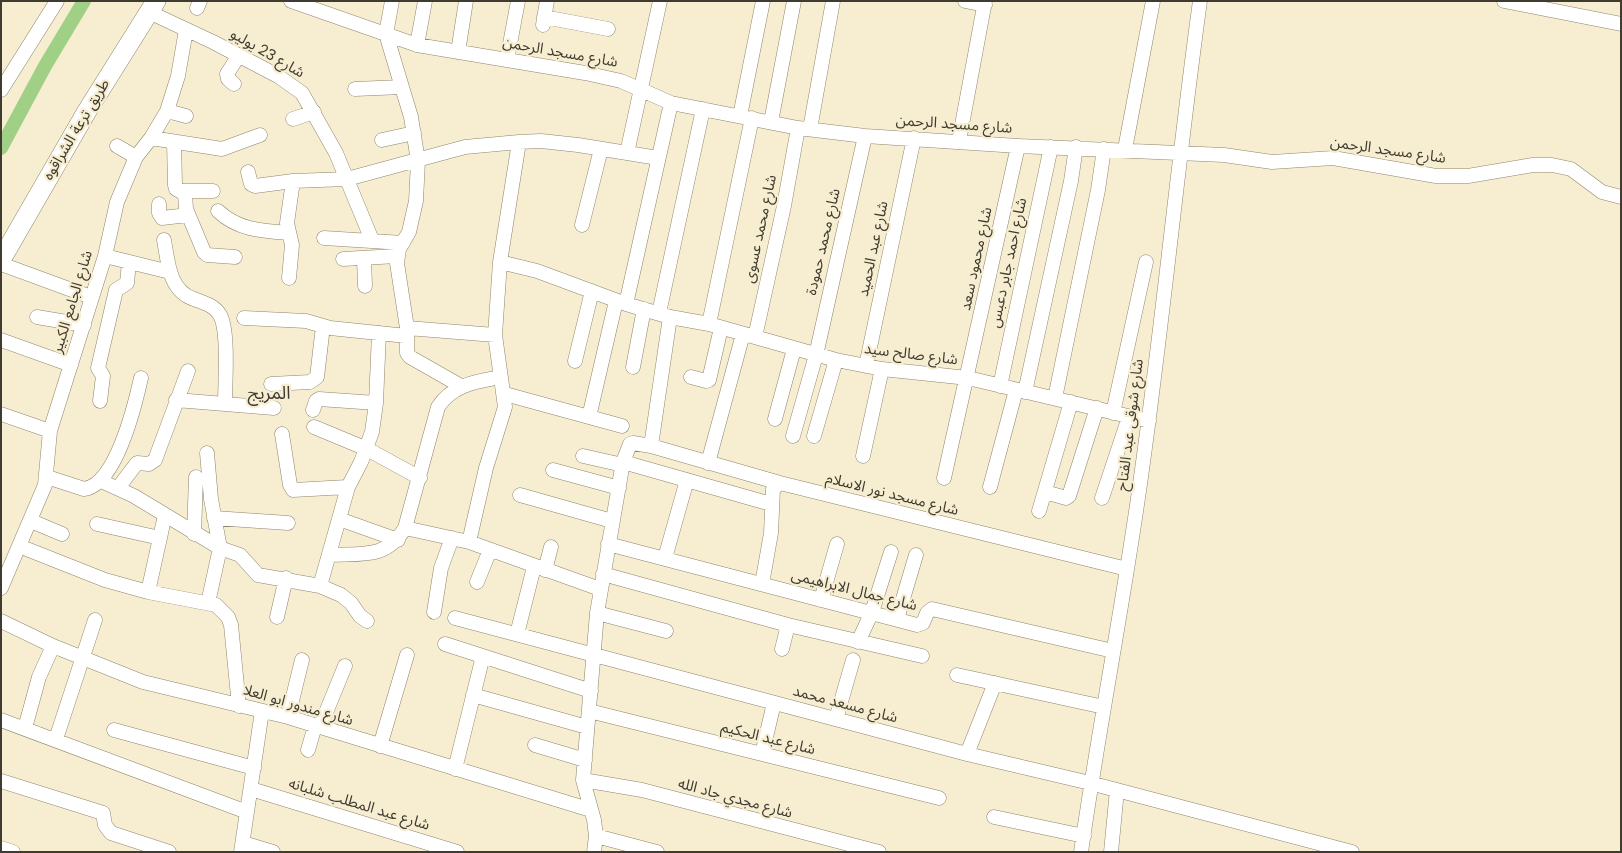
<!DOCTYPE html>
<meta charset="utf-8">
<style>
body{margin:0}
#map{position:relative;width:1622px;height:853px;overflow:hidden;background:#f7eed1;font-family:Poppins,sans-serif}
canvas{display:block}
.frame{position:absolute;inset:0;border:2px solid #3f3b30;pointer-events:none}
</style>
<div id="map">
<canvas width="1622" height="853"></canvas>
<div class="frame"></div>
</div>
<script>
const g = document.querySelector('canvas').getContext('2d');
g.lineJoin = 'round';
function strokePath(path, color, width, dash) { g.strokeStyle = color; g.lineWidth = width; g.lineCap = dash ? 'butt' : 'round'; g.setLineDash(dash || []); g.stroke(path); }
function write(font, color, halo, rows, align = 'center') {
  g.font = font + ' Poppins,"Noto Sans Arabic",sans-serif'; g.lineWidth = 4.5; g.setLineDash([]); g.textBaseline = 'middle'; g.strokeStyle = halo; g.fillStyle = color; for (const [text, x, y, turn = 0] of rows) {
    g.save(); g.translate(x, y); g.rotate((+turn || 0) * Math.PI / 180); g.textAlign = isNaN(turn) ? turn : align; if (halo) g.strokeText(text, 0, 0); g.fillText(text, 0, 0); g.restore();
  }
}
const canal = new Path2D(`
 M1,148L45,66L84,1`);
const street = new Path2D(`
 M291,1L417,45L585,73L621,81L671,103L798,128L865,136L1018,146L1224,155L1272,162L1333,158L1436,176H1468L1533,165H1552L1571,169L1602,192L1621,197
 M392,1L386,34L411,117L418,161L416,201L409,232L399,249L397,263L407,328V353L410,357L461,386
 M965,1L985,5
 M1504,1L1621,24
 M197,8L200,1
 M149,12L213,42L278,76L302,93L336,153L372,240
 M544,17L608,29
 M543,25L547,1
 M417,45L425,1
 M458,52L466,1
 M507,60L518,1
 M234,84L228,79L227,74L239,55
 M355,89L402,87
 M1,90L57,1
 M167,111L186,116
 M740,116L763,1
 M293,119L314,112
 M771,122L794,1
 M810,129L833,1
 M151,138L222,149L260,135
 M382,140L414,133
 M959,141L985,1
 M174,142L175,185L176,189L185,194L186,209L204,252L207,255L235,257
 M117,146L136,157
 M1125,149L1153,1
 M627,153L660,1
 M248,172L251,184L255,186L293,181L347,179L465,147L519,142L541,141L578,145L658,158
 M182,191H213
 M159,204V213L162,218L188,215
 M218,211C238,230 262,231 289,233
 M582,225L601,149
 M324,238L403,243
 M164,240C168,262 169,291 194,299C204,303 214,305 220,315C229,331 225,383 225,404
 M105,256L170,272
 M364,258L365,286
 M343,259L397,256
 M500,262L537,271L626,304L670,317L709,324L836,360L882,369L968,378L1149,421
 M1,264L91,297
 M289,278L292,245L287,223L293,181
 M626,304L671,103
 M659,313L703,109
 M37,317L84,325
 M244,318L306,321L330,328L407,336
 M709,324L752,118
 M407,328L495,335
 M755,337L784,206L798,128
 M1,340L71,365
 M575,361L592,291
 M866,366L914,138
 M633,367L644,309
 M691,377L706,381L709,380L721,328
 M271,384L310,382L317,377L323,326
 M1000,386L1051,147
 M1025,392L1071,181L1076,147
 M505,394L622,426
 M1055,398L1098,190L1104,149
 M176,400L274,408
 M100,401L103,376L98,368L116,290L127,283L129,262
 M313,410L316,401L319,399L376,403
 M1113,413L1146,262
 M1,414L50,431
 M589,417L616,301
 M775,419L794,349
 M314,427L367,449L420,478
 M282,434L290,485L293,490L348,487
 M793,436L816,355L865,136
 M814,436L836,360
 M651,446L670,317
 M207,453L211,499L220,548L208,603
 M583,456L623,465
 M863,456L882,369
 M623,462L771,504
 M708,463L743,334
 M553,470L619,488
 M47,477L84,489C116,485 135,405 141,378
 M944,478L1018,146
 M101,481L134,496L220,548L240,555L258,575L320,586L341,595L351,603L360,616L367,621
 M990,487L1016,390
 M118,488L137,463L149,464L155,460L188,371
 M1045,492L1066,498L1069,496L1097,408
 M520,495L612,521
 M1102,498L1129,417
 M1039,511L1071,402
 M214,518L288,523
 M339,519L398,540
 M31,521L62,534
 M97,524L160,538
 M405,528L438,407C453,384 476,382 501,377
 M194,534L196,477
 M469,542L486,468L505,407L495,335L500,262L519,142
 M608,544L917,625L923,623L927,613L932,609L1113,651
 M19,546L105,580L148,592L216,605L228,617L231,625L239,706
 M329,555C361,553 386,560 405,528L469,542L600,589
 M665,558L687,480
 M545,570L551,547
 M603,574L788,625L922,656
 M477,582L490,550
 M762,584L771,533L773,489L780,483
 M320,586L348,487L361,462L372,432L376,403L379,333
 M1,588L45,485L50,431L105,256L117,202L136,157L151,138L167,111L178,76L186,30
 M148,592L165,515
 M821,600L837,544
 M434,612L441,568L452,538
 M597,613L666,631
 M277,617L286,578
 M455,618L967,754L1090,783L1352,852
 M897,619L916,555
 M1,621L53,646L143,682L288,717L591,810
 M517,634L534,567
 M858,642L872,612L891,552
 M445,644L591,691
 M782,649L788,625
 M957,675L1104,707
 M473,695L587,727
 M589,711L939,798
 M288,717L302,660
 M836,719L853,660
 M1,720L247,812
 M320,727L345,666
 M25,728L39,677L53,646
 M114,730L254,768
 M56,739L95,620
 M535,745L585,760
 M380,746L407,655
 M308,750L315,726
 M762,754L774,703
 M967,754L995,683
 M455,769L483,656
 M583,780L642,790L879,852
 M1,781L103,813L105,825L111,833L169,852
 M251,789L457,852
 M994,817L1084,836
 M596,836L657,852
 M243,843L273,852
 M1,848L13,852
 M241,852L262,711
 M594,852L596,836L594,820L583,780L597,613L623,462L630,444L633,443L651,446L780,483L1127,569
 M1081,852C1098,733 1121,616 1138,498C1162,333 1177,167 1200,1
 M1111,852L1117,790`);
const secondary = new Path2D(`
 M1,260L87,111L156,1`);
const streetNames = [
 ["شارع مسجد الرحمن",560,53,10],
 ["شارع 23 يوليو",267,54,30],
 ["شارع مسجد الرحمن",954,125,4],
 ["طريق ترعة الشراقوه",77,130,-59],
 ["شارع مسجد الرحمن",1388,151,8],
 ["شارع محمد عسوى",761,229,-78],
 ["شارع محمد حمودة",824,242,-77],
 ["شارع عبد الحميد",874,249,-78],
 ["شارع محمود سعد",977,259,-78],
 ["شارع احمد جابر دعبس",1009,263,-78],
 ["شارع الجامع الكبير",73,302,-73],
 ["شارع صالح سيد",911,355,7],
 ["شارع شوقى عبد الفتاح",1131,425,-83],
 ["شارع مسجد نور الاسلام",892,495,14],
 ["شارع جمال الابراهيمى",854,591,14],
 ["شارع مسعد محمد",845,705,15],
 ["شارع مندور ابو العلا",298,706,16],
 ["شارع عبد الحكيم",768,739,14],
 ["شارع مجدي جاد الله",735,799,15],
 ["شارع عبد المطلب شلبانه",359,805,17]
];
const quarterNames = [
 ["المريج",269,394]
];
strokePath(canal, '#a0d085', 14);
strokePath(street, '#8d856b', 15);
strokePath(secondary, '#8d856b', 20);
strokePath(street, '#fff', 14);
strokePath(secondary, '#fff', 19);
write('15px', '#3f3b30', '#f7eed1', streetNames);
write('18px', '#3f3b30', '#f7eed1', quarterNames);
</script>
